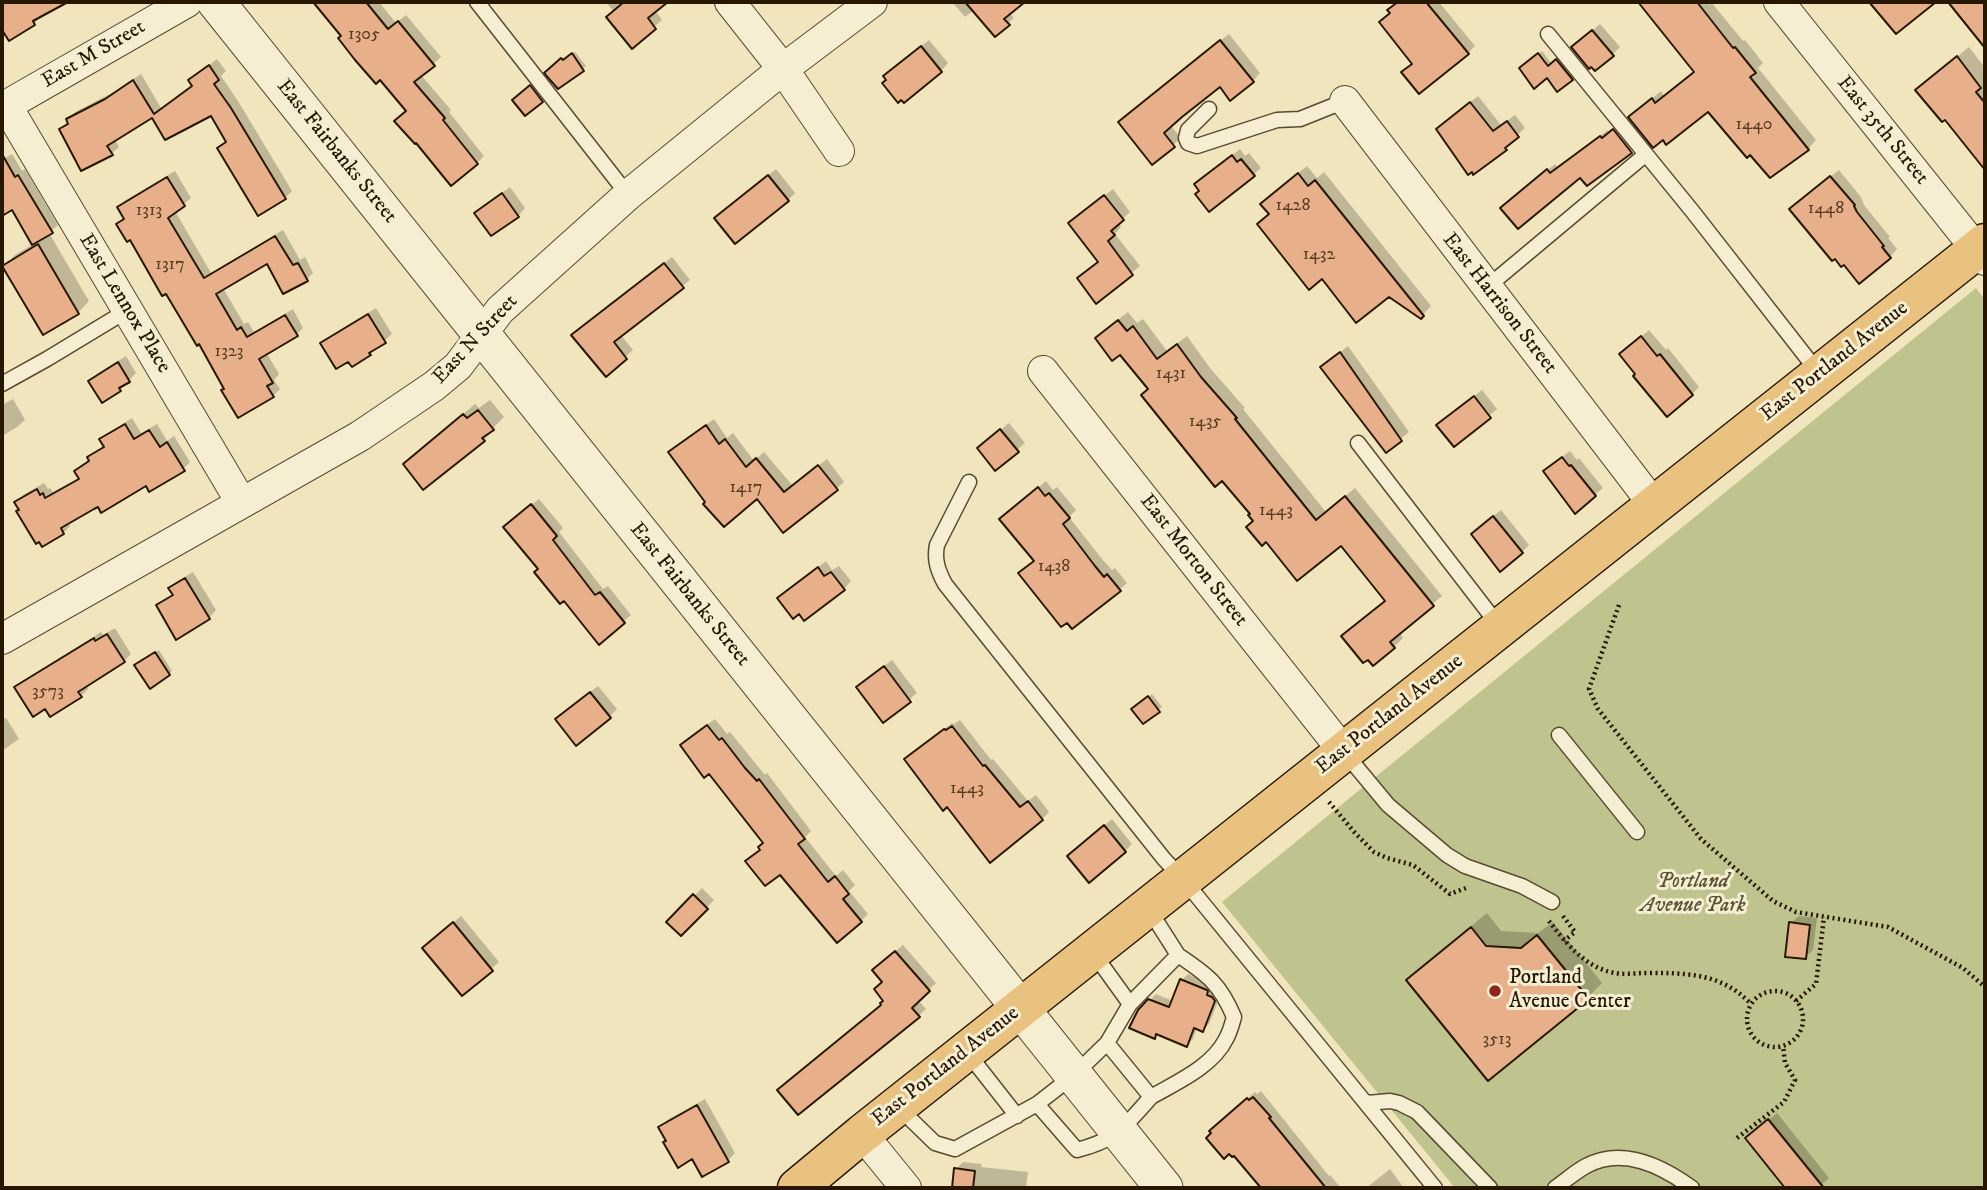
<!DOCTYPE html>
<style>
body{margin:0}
#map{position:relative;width:1987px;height:1190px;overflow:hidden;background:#f0e5bc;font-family:"IM FELL DW Pica",serif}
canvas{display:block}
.frame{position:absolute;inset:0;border:4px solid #271700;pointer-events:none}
</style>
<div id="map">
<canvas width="1987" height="1190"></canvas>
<div class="frame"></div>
</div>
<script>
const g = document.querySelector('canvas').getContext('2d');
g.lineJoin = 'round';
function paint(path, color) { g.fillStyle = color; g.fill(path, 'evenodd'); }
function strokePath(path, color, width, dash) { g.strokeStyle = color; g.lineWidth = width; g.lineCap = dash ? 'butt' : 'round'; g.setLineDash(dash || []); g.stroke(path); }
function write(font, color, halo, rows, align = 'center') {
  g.font = font + ' "IM FELL DW Pica",serif'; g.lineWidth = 6; g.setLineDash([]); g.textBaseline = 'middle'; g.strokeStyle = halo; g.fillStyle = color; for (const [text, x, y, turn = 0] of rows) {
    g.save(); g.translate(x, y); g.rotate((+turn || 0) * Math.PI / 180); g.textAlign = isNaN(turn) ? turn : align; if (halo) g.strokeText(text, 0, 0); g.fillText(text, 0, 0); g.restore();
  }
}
const green = new Path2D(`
 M1976,288L1985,300V1188H1455L1222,902Z`);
const shadow = new Path2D(`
 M2,2H66L42,15L34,24L2,37Z
 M315,2H379L396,23L406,15L441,57L421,75L451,110L449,112L484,156L477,163L408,110Z
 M606,2H665L655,10L662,20L632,46L614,12Z
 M955,2H1022L1009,13L1014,18L1008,23L974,10L965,17L953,3Z
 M1393,2H1439L1475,46L1468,53L1413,63Z
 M1640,2H1706L1709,5L1712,3L1743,41L1745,40L1763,63L1758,68L1816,140L1808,149L1770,176L1709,109H1639L1661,91L1664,96L1695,71Z
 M1600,24L1620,47L1612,55L1581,40Z
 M1229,34L1260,73L1253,81L1220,85L1170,125L1181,138L1173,145L1127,115Z
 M929,40L948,63L941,71L892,69Z
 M1969,47L1985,68V159L1981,162L1945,117L1917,90Z
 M1542,51L1552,64L1560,57L1575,76L1572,79L1548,76L1524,65Z
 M575,52L586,66L558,87L547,73L565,57L567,58Z
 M217,59L226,71L221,76L238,101L292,191L285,198L219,148L227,140L212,114L153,116L115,139L119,147L111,154L61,129L75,112L114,92L141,74L161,108L194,85L190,80Z
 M534,83L545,97L525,114L514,101Z
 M1478,96L1501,125L1515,115L1525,128L1512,140L1513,142L1506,149L1445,122Z
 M1621,123L1638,144L1587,184L1581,175L1510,201L1555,164L1558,167L1608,130L1610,132Z
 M1240,149L1245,156L1249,153L1261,168L1253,175L1201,191L1196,184Z
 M12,154L22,171L25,169L58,225L49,233L89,301L78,313L4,266L15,255L33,244L12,207L4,213L2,209V160Z
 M1307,166L1317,178L1324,172L1431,306L1421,317L1270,214L1271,195Z
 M776,169L795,193L788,200L724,211Z
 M1839,170L1861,197L1864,205L1890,237L1888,238L1897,249L1890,257L1844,263L1791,209Z
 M175,171L191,198L175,211L211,273L283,230L300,260L305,257L313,273L307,279L268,261L223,288L244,324L248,322L254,332L293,309L303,328L297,334L266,352L279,374L274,380L280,389L273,396L226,388L199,342L131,238L118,224L125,217L119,207L126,200Z
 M510,187L525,208L518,216L476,213L484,206Z
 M1113,189L1130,212L1118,223L1121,227L1115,234L1140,266L1096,301L1099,261L1077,216Z
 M672,257L690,280L621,335L633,350L606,374L573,335L614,300L615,301Z
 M376,308L392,334L370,354L322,343L330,336Z
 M1128,312L1137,323L1143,319L1167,351L1187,336L1210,368L1245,408L1243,409L1326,512L1355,488L1442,596L1399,632L1403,638L1394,647L1343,636L1386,600L1341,543L1266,540L1252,514L1150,388L1106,329Z
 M1649,330L1666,350L1668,348L1699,387L1692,394L1637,374L1629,347Z
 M1348,346L1409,432L1386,451L1322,367Z
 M126,356L136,373L120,390L90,381L98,373Z
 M1482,390L1497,409L1454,445L1446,418Z
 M13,399L25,420L17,427L2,436V405Z
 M490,400L504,417L494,427L495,429L484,440L423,487L417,453L475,404L479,408Z
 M132,418L141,433L157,424L167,441L174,436L190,462L183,469L98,505L68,522L70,526L63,533L20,509L16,502L23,495L44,483L48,489L50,488L53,492L80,477L76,471L90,459L89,458L96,451L105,445L101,440L108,433Z
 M714,419L727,438L733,433L754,461L764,452L793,486L827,459L844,482L836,489L757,497L678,445Z
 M1009,423L1025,443L996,468L987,441Z
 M1570,451L1577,460L1579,458L1603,488L1575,511L1553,464Z
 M1046,481L1053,490L1057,487L1076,510L1069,517L1102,559L1112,570L1115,568L1127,583L1119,590L1035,561L1009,512Z
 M539,499L563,528L559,532L603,589L608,586L631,615L599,642L540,569L513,520Z
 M1501,510L1529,545L1522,552L1480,527Z
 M826,561L832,570L839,566L851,581L844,589L787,591Z
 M193,572L216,610L209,618L158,606L174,593L170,588L178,581Z
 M115,628L131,654L124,661L86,685L88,689L81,696L16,688L24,680L101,632L103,635Z
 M159,650L172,671L169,674L140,662Z
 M892,660L917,693L883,721L865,680Z
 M598,686L617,709L609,717L564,712Z
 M1152,694L1162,707L1158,710L1137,706Z
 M6,718L19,739L2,751V721Z
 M715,719L727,734L730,732L765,775L767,773L811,831L805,837L836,876L843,870L855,885L849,891L868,914L861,921L762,849L765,842L689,738Z
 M960,720L991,760L993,759L1028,801L1036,795L1049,812L1042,819L914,752L952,723L954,724Z
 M1112,819L1132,844L1125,851L1076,848Z
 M702,888L714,900L681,934L669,922Z
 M1487,913L1501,931L1538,933L1553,922L1602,983L1587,998L1409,980L1424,965Z
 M461,916L499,962L462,994L432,941Z
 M1799,916L1817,918L1813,950L1805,957L1791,923Z
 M903,945L936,983L918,1000L926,1009L918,1016L883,1004L885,1001L881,963Z
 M1188,974L1213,985L1221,994L1209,1024L1203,1030L1197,1027L1193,1039L1186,1045L1157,1033L1154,1036L1139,1011L1156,994L1173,1001L1182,980Z
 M1261,1091L1329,1176L1330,1175L1341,1188H1263L1234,1153L1218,1124L1255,1092L1257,1094Z
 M705,1099L735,1153L728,1160L703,1174L692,1157L667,1140L660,1127L667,1120Z
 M1777,1113L1829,1178L1818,1188H1787L1747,1138Z
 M963,1162L982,1164L981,1167L1028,1172L1026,1188H953L956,1169Z
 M1390,1169L1404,1188H1369L1368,1187L1371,1184Z`);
const building = new Path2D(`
 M2,2H68L33,21L35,25L9,41L2,30Z
 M313,2H366L388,29L398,21L435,66L414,82L445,118L443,120L478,164L451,186L416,143L415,144L394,121L406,111L380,80L376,84L355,60L338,38L341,36Z
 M624,2H668L648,18L656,29L632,49L606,17Z
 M965,2H1025L1004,19L1010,25L995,37Z
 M1398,2H1426L1469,54L1419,94L1401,72L1412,64L1379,22L1390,13L1387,10Z
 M1638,2H1697L1733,48L1735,47L1756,73L1750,77L1809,150L1770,178L1750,155L1747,158L1708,112L1666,145L1663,140L1653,148L1628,117L1652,98L1655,103L1694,72Z
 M1869,2H1936L1896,34Z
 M1948,2H1985V48Z
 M1592,30L1614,56L1595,71L1591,67L1589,69L1571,47Z
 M1220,40L1254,82L1230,101L1220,87L1182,117L1164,133L1175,147L1152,165L1118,122Z
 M921,46L942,72L904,103L901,100L898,103L882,83L886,80L883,76Z
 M572,53L584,71L558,89L544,73L561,58L563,60Z
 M1538,53L1548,66L1556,59L1573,80L1557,92L1547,78L1534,89L1519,68Z
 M1957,56L1981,88L1976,92L1985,103V170L1945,120L1942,122L1915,90Z
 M209,65L219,80L214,84L231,108L286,199L258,216L217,148L226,142L211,116L165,140L152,118L107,146L113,155L81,171L59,129L68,124L66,119L105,99L133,80L154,114L192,86L188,80Z
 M530,85L543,102L525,116L512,100Z
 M1470,102L1493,131L1507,121L1519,137L1505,148L1507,150L1473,175L1472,172L1468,175L1436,129Z
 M1613,129L1632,153L1587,186L1580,178L1518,229L1500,208L1547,169L1550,173L1600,136L1602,138Z
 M2,154L15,177L18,175L53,233L32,245L12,210L2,216Z
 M1232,155L1237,162L1241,159L1255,176L1209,212L1195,194L1199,191L1194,184Z
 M1298,173L1308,186L1315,180L1424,316L1421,319L1389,297L1356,323L1322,279L1309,290L1257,224L1269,214L1260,204Z
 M768,175L789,201L735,244L714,218Z
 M1830,176L1855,205L1854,206L1857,212L1884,246L1882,247L1891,258L1859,284L1844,265L1841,267L1835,259L1832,261L1789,209Z
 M167,177L185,206L168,218L204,278L275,236L293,265L298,263L308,281L283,294L267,264L216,294L237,330L241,327L247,337L285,315L298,336L259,359L273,383L267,386L274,397L238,418L221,390L224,389L199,344L197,346L166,294L162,296L130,240L127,242L116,224L124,219L117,207Z
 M502,193L519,217L491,236L474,213Z
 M1104,195L1124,220L1111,231L1115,235L1108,241L1133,275L1096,304L1077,278L1098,262L1068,223Z
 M38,244L79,314L43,335L2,266Z
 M664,263L684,288L614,342L627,359L606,377L571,335Z
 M368,314L386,343L369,353L371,355L352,367L348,362L336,369L320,343Z
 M1118,320L1127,331L1133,326L1157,359L1177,344L1201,377L1237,418L1235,419L1316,520L1345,496L1434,606L1390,642L1395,648L1373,666L1368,660L1363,663L1341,636L1385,601L1341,546L1297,581L1266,542L1262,546L1246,527L1253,521L1248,515L1250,514L1222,481L1215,487L1141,395L1148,389L1120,355L1112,361L1095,338Z
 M1641,336L1657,356L1660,354L1693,395L1667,417L1633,376L1635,374L1619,354Z
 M1340,352L1402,441L1386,453L1320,367Z
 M118,362L130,382L119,388L121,391L102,403L88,381Z
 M1474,396L1491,418L1454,447L1436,425Z
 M478,410L494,430L482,438L485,441L423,490L403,464L463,414L467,418Z
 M125,424L134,439L149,430L160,447L167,442L185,471L149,492L146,486L101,513L98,507L94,509L61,528L64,534L42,547L39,542L36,544L16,511L19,510L14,502L37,489L40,495L43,493L45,498L79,479L74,471L89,461L87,457L104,447L99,439Z
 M706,425L719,444L725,439L746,467L756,458L784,492L818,465L838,490L783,533L757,499L724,527L703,504L705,502L668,452Z
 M1000,429L1019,452L995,471L977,448Z
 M1562,457L1569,466L1571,465L1596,496L1575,514L1543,471Z
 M1038,487L1045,496L1049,493L1070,518L1063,524L1095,566L1104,577L1107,574L1121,591L1072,629L1067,623L1061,627L1018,573L1034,561L999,519Z
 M531,504L557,536L553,540L595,595L600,592L625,623L599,645L564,601L560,604L534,572L538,569L503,527Z
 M1493,516L1523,553L1500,572L1471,534Z
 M818,567L824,576L831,572L845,590L804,621L799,614L793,619L777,598Z
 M185,578L210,619L176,640L156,605L173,595L168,588Z
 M107,634L125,662L78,692L82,697L50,717L45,709L33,717L14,687L94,638L95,641Z
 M155,652L170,675L150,689L134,665Z
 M884,666L911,702L883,723L856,687Z
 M590,692L611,718L576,746L555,719Z
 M1148,696L1160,712L1143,724L1131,709Z
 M707,725L719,740L722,738L745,768L757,781L759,779L772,796L805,839L798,844L828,882L835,876L849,894L843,899L862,922L837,943L780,875L765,886L745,861L760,850L758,847L763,843L709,774L704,778L680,745Z
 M952,726L983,766L985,765L1020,807L1028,801L1043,820L990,863L947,807L943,811L904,759L944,729L946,730Z
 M1104,825L1126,852L1089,883L1067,856Z
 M693,894L708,909L681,936L666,922Z
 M453,922L493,971L462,996L422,948Z
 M1789,922L1810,925L1806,959L1785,957Z
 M1471,927L1486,946L1521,948L1537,935L1589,999L1488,1081L1406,980Z
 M895,951L930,991L912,1008L920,1017L798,1115L777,1090L881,1005L880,1003L883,1001L874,989L882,982L872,970Z
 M1180,979L1207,990L1208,991L1207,995L1212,997L1215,1001L1203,1032L1194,1028L1187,1047L1156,1034L1155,1039L1129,1028L1138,1010L1148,999L1169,1007Z
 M1253,1097L1271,1117L1269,1118L1326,1188H1261L1234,1156L1232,1157L1229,1154L1224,1159L1206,1138L1211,1133L1209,1131L1247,1098L1249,1100Z
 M697,1105L729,1162L702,1177L692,1159L678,1168L663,1142L666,1141L658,1127Z
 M1768,1119L1824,1188H1785L1745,1138Z
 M954,1168L975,1171L973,1188H952Z`);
const path = new Path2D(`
 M1619,605L1589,689L1598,709L1701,839L1773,901L1796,912L1888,927L1963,968L1985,987
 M1329,802L1355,833L1374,852L1387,858L1413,865L1450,894L1466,888
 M1563,916L1575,932L1564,941
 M1549,921C1566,943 1586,969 1616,973C1625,975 1635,973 1644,973C1684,973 1720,972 1750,1003
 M1747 1019a28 28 0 1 1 56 0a28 28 0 1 1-56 0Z
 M1796,1001L1816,984L1824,917
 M1737,1138L1784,1102L1795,1080L1785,1063L1783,1046`);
const service = new Path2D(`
 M477,2L628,195
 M1548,34L1693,212L1818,372
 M1209,109L1188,130L1186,138L1188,143L1197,146L1277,120L1300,119L1345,101
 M1486,288L1645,155
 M2,384L47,359L128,310
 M1358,443L1499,626
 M969,482L937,545C934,560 938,571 945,584L1164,859L1183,879L1435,1188
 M1559,735L1637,832
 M1344,752L1388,805L1447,855L1465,866L1522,886L1552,902
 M1094,954L1130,1004
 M1107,1043L1130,1004L1178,955L1148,908
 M966,1051L1017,1116
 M1151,1097C1177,1082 1212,1067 1226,1039C1230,1032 1232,1024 1234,1017C1220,984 1208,975 1178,955
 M1367,1103L1390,1101L1399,1103L1417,1112L1490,1188
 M898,1107L935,1143L955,1149L1037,1104L1073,1076L1107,1043L1151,1097C1124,1127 1117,1140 1077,1150L1037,1104
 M1555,1188C1565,1181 1575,1172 1586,1166C1623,1146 1662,1166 1692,1188`);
const minor = new Path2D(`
 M730,2L783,69L839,151
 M1779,2L1985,260
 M1345,101L1654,505
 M6,105L241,502
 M2,108L187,2
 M1043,371L1344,752
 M2,639L360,436L434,386L458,366L500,310L628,195L783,69L872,2
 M862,1134L906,1188`);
const tertiary = new Path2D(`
 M216,2L1164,1188`);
const primary = new Path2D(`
 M797,1188L862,1134L1985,243`);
const markers = [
 [1495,991,7,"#8f2418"]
];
const numberNames = [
 ["1305",364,35],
 ["1440",1754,125],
 ["1428",1293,206],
 ["1448",1826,209],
 ["1313",149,211],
 ["1432",1319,255],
 ["1317",170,265],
 ["1323",229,352],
 ["1431",1171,374],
 ["1435",1205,422],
 ["1417",746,488],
 ["1443",1276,511],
 ["1438",1054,567],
 ["3573",48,692],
 ["1443",967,789],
 ["3513",1497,1040]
];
const streetNames = [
 ["East M Street",94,55,-30],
 ["East 35th Street",1882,131,51],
 ["East Fairbanks Street",336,152,51],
 ["East Lennox Place",124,304,59],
 ["East Harrison Street",1499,304,52],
 ["East N Street",476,340,-47],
 ["East Portland Avenue",1835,362,-38],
 ["East Morton Street",1193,561,52],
 ["East Fairbanks Street",689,595,51],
 ["East Portland Avenue",1390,715,-38],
 ["East Portland Avenue",946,1067,-38]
];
const parkNames = [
 ["Portland",1693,883],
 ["Avenue Park",1693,907]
];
const poiNames = [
 ["Portland",1509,979],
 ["Avenue Center",1509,1003]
];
paint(green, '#bfc38d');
paint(shadow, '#0003');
paint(building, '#e8b08a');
strokePath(building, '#271700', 2);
strokePath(service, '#594a2f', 17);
strokePath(minor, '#594a2f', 32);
strokePath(tertiary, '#594a2f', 39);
strokePath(primary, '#271700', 41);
strokePath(path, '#271700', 4.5, [2, 3.5]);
strokePath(service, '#f5eed3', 14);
strokePath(minor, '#f5eed3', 30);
strokePath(tertiary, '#f5eed3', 37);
strokePath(primary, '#e8c27e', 38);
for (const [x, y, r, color] of markers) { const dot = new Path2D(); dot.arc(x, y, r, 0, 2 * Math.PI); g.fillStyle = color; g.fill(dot); strokePath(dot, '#f5eed3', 2.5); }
write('18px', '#573d22', null, numberNames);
write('21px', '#271700', '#f5eed3', streetNames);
write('italic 21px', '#5c5331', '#f5eed3', parkNames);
write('21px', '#271700', '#f5eed3', poiNames, 'left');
</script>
